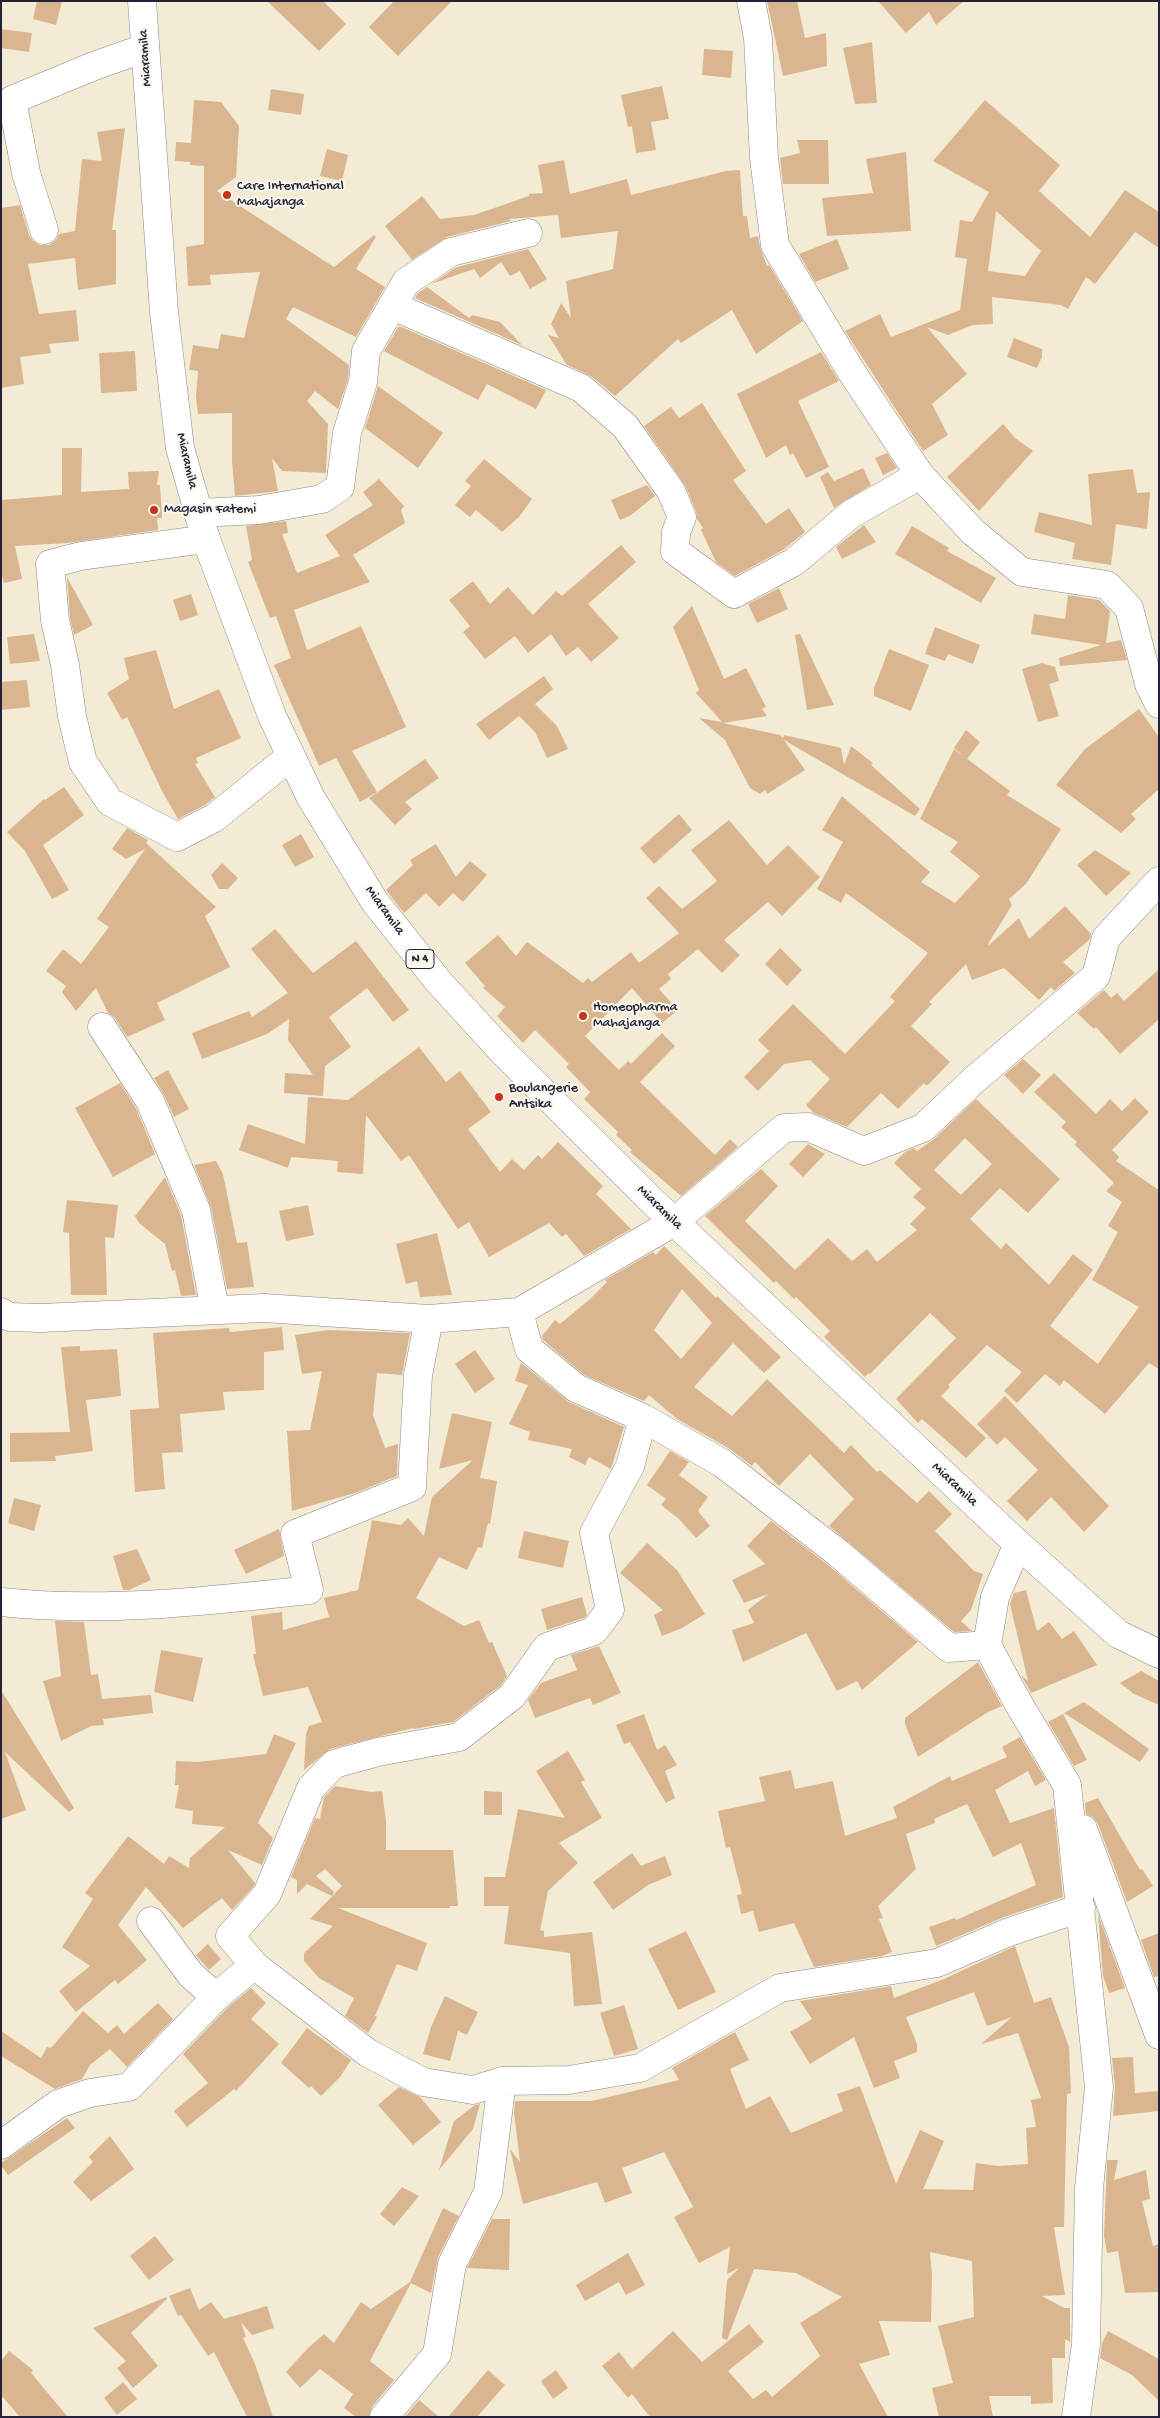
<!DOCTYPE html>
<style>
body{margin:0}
#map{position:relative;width:1160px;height:2418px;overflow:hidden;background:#f4ebd5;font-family:"Gochi Hand",sans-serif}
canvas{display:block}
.frame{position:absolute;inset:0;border:2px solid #22223b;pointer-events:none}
</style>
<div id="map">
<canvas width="1160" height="2418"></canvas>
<div class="frame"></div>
</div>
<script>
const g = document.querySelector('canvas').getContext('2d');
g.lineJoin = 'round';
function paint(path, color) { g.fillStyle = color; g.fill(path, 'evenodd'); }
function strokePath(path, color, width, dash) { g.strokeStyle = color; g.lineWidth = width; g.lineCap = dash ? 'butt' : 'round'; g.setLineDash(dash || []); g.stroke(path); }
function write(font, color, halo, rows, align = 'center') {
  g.font = font + ' "Gochi Hand",sans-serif'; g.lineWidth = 4; g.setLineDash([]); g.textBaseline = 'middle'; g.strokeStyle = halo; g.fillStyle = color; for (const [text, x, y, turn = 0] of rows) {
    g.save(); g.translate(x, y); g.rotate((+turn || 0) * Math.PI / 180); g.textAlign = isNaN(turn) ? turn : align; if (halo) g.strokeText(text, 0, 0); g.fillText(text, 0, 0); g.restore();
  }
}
const building = new Path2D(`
 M37,1H62L56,25L33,19Z
 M267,1H323L346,24L319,51Z
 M394,1H452L398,56L369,27Z
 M767,1H797L805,38L826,33L827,66L783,76Z
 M878,1H964L936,25L929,12L906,33Z
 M1,29L32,33L29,52L1,48Z
 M872,42L877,103L855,104L843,48Z
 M704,49L733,51L731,78L702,75Z
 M662,86L669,119L651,122L656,150L636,153L632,126L628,127L621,95Z
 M271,89L304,94L301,115L268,110Z
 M194,100L221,102L239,126L236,177L217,191L334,267L374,235L376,237L356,269L385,287L356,337L293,307L286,319L349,365L348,379L338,409L315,391L307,401L328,424L326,473L282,471L272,458L278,491L235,496L232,462V413L198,414L196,397L198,371L189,370L193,345L218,349L221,334L244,338L260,272L210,275L211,285L188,286L186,247L204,244V166L190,165V162L175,161L176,142L191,143Z
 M985,100L1060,165L1039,191L1090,237L1125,190L1159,212V248L1135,232L1095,284L1086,277L1068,309L1061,305L992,297L993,324L973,325L948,335L927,327L967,374L932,404L948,435L923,451L845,331L880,314L891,337L960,310L967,259L955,257L960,220L972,222L989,192L933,161ZM996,211L1041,251L1025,276L988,271Z
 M125,128L112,230H116V284L78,290L75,258L28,264L39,314L76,310L79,341L49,344L51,353L20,357L24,384L1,388V208L20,205L29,235L33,241L40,245H49L56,240L59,234L75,231L82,159L102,161L97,132Z
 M797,140H828L829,184H783L780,158L800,153Z
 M327,149L348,155L342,181L320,176Z
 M906,152L911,231L827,236L822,198L873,193L866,159Z
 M564,160L570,194L627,179L631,195L726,171L740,170L743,216H747L750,238L758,236L760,247L767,266L769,265L803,321L756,354L732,310L681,343L678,339L615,396L591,376L567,365L548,335L559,338L551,324L561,303L571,318L566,281L613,269L618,231L561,238L558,215L509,219L511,221L447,237L412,260L385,226L422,196L440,219L474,215L529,196V194L543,193L538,165Z
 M837,239L849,269L815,282L799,254Z
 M528,249L547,279L530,289L520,271L510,276L501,262L480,278L474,269L431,284L457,267Z
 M427,287L469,318L472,315L500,322L522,345L415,298L418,293Z
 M399,326L546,390L536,409L487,384L478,400L384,351Z
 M1014,338L1042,349V357L1037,368L1007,357Z
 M135,351L137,391L101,393L99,353Z
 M821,352L839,381L798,401L829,467L806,478L793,453L790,455L786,445L766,458L737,394Z
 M378,386L443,433L418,468L365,428Z
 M702,403L746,471L733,480L766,524L789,508L805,532L783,550L735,576L716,562L701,530L703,528L697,519L696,511L685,485L644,426L671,407L679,418Z
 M1003,424L1015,438L1033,451L979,511L947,477Z
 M62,448H82L81,492L129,489L128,472L159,471L157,485H160L162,518H157L158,530L68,543L15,546L22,579L4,583L1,572V500L62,495Z
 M887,453L897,468L883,475L875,458Z
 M484,459L532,499L519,517L502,532L476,510L470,517L455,505L471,486L465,481Z
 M863,468L871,485L834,508L820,477L828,472L834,481Z
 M1133,469L1137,493L1150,492L1147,529L1116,524L1111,565L1072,559L1075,543L1034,532L1039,512L1092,525L1088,474Z
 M379,479L404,506L401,510L405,523L353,555L370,582L294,610L307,650L361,626L406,727L352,751L377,792L360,802L336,758L319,766L274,665L291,658L276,616L270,618L248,562L252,560L246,526L286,521L288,533L282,534L297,573L340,556L325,535L373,505L363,492Z
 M647,485L655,496L631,515L620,520L611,500Z
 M864,525L876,542L842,559L836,547Z
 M912,526L949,548L947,551L996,578L981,603L895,554Z
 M621,545L636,562L588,604L619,638L591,662L578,647L566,656L551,634L528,653L515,636L485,659L463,632L470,626L449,600L473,581L490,604L508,587L533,615L556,591L562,596Z
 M67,577L93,625L74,635L70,618Z
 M779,588L788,609L757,623L748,604Z
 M191,594L198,615L180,621L173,600Z
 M1068,595L1099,600L1110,611L1106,643L1121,640L1127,660L1060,666L1059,658L1101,645L1031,634L1034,614L1065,619Z
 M692,606L724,679L746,668L766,707L762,709L767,716L723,723L780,735L783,738L784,735L841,748L844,765L851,746L873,763L871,765L920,809L915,816L784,740L805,770L767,794L765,790L760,794L750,788L725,740L699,718L722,722L696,693L699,690L673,627Z
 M935,627L980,645L973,664L948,654L945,661L925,654Z
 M34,634L40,661L10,664L7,637Z
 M800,634L834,705L807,710L795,635Z
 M889,649L929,665L911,711L874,696V688Z
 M156,650L174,709L219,689L241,738L196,758L198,763L195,764L215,797L205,805L178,819L162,791L127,717L122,720L107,693L129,679L124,658Z
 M1042,663L1055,667L1059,681L1049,684L1059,716L1038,722L1022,669Z
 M544,676L553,689L535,704L557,726L568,749L547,758L535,732L519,716L489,740L476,724Z
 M27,680L30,707L1,710V682Z
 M1139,709L1159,737V789L1131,814L1136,819L1121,833L1056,785L1085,749Z
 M966,730L980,742L967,759L954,748Z
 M954,749L1010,791L1007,795L1061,829L1026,884L1009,899L1012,905L988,944L989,945L1019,918L1029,939L1065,906L1091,934L1090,939L1063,962L1075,973L1054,991L1051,987L1039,1000L1004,968L972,980L966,964L929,1002L932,1004L911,1026L950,1062L927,1086L924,1083L898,1109L881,1093L847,1127L814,1113L806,1105L830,1079L810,1060L784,1064L758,1091L744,1077L769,1051L758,1040L793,1004L845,1054L895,1001L890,997L928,953L846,893L841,903L817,889L843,842L822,830L842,796L930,872L921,882L955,903L980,876L950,852L958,842L920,819Z
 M425,759L439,778L405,802L412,809L395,825L369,798Z
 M64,787L84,815L43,845L69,890L52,899L25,851L7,832L44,799L45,800Z
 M679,814L692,830L654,864L640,848Z
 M729,820L767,865L788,845L820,877L782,916L768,902L724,940L740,955L722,973L698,949L668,974L671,979L659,989L678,1010L662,1023L632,988L585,1036L619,1070L628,1061L631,1064L662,1033L675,1046L640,1082L715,1155L730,1139L738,1147L681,1196L630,1152L632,1150L616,1135L618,1132L584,1099L590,1092L566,1067L569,1064L535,1030L523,1043L497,1016L505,1007L483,988L485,986L465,963L498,935L516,956L527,942L583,983L588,978L592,982L631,952L639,963L679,933L646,898L659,886L682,909L717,881L691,850Z
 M127,828L148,840L146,843L216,907L205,916L230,967L157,1003L165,1020L127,1037L115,1018L108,1013L96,988L76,1011L62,992L66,986L46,971L63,949L81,964L109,927L97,919L145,849L126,859L112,849Z
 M301,834L314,857L295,867L282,845Z
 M436,844L456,877L470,861L487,875L463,902L453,893L439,907L426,893L404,913L386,890L413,865L410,860Z
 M1095,850L1131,873L1106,896L1077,865Z
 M222,863L238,878L228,889H219L211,875Z
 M275,929L313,973L356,941L409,1010L393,1022L367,988L329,1017L351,1047L325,1066L323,1096L284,1093L285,1073L313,1075L288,1040L289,1019L267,1034L202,1059L192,1033L249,1011L252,1017L288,993L251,949Z
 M780,948L802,970L787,986L765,964Z
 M1159,969V1019L1120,1054L1096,1027L1094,1029L1077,1013L1104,990L1111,998L1117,993L1124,1001Z
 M419,1047L446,1082L460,1071L491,1112L468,1129L500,1172L512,1159L524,1170L538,1155L542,1159L558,1142L603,1186L596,1194L631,1229L584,1256L566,1234L562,1237L549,1223L489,1257L469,1222L458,1229L409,1155L401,1161L366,1115L363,1174L337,1172L338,1161L291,1157L288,1168L239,1150L248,1124L305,1144L308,1097L348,1100Z
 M1023,1059L1041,1075L1023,1094L1004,1075Z
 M168,1070L189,1109L174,1117L164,1095L154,1078Z
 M1054,1073L1096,1114L1110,1099L1122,1111L1135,1098L1149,1112L1112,1150L1119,1157L1116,1161L1159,1190V1369L1149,1363L1105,1414L1064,1380L1060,1386L1045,1374L1017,1403L1004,1391L1022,1372L987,1345L948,1385L950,1387L941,1396L986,1438L966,1458L922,1419L918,1423L896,1399L956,1338L930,1313L870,1374L869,1373L865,1377L824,1337L830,1331L796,1297L794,1299L776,1281L774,1283L705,1216L761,1169L778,1186L745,1221L795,1270L828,1238L852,1261L867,1249L877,1262L917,1230L910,1224L926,1208L913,1197L921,1189L894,1163L905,1152L914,1148L917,1151L933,1140L976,1099L1060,1179L1028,1213L1000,1188L970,1219L1001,1249L1006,1243L1049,1285L1073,1254L1093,1270L1050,1326L1098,1364L1139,1307L1092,1280L1118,1232L1108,1226L1122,1202L1106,1191L1114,1183L1075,1145L1077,1142L1061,1127L1066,1122L1034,1092ZM965,1138L992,1164L961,1195L934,1170Z
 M120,1083L136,1108L155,1154L113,1177L75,1108Z
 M808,1144L825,1154L803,1177L789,1164Z
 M216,1161L223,1174L237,1243L247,1242L254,1287L227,1289L211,1207L194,1165Z
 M165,1177L181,1215L196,1295L181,1296L175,1270L172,1271L165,1244L139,1223L135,1216Z
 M67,1200L118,1205L114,1238L105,1237L107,1295H71L69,1233L63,1232Z
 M308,1205L314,1235L286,1241L279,1211Z
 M437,1233L452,1295L420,1297L417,1281L406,1284L396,1244Z
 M664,1246L716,1298L717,1296L781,1357L764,1373L733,1343L694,1387L732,1416L767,1379L844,1453L851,1445L877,1472L880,1470L917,1503L929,1491L952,1514L935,1531L974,1571L983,1574L971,1610L961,1621L972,1631L954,1632L829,1526L854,1499L810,1454L779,1486L755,1462L752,1466L730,1449L677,1419L649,1395L644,1401L584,1375L543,1340L542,1336L555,1320L560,1324L590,1299L607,1282L605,1280L653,1252L656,1255ZM682,1289L712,1323L681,1359L654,1330Z
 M282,1327L284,1350L264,1352V1390L223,1392L225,1410L180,1414L183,1452L162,1453L165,1489L135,1492L130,1410L159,1408L153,1333L229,1328L230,1332Z
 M328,1330L410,1333L402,1375L377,1373L373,1415L385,1448L398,1444L397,1476L355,1493L292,1511L287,1431L310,1430L322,1371L302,1374L295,1335Z
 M80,1346V1351L117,1349L121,1396L86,1400L93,1451L55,1456L56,1461L10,1462V1433L70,1432L61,1347Z
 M475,1350L495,1379L475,1393L455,1364Z
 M521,1363L569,1402L624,1427L611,1469L589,1457L585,1465L569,1457L572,1449L528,1440L530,1432L509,1424L528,1385L515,1381Z
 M1005,1396L1109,1506L1084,1532L1051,1497L1027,1521L1007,1501L1038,1470L1005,1437L997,1445L977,1424Z
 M452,1413L492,1422L480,1478L497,1481L490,1524L488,1523L482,1548L478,1547L467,1570L439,1557L416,1598L464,1626L479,1620L489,1643L492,1642L507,1676L501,1685L453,1722L414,1729L413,1728L330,1749L304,1770L306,1734L309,1726L322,1722L308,1687L263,1696L253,1654H256L251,1616L282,1612L283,1630L329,1617L324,1598L358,1590L372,1520L401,1525L408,1518L424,1536L432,1497L473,1460L439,1469Z
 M670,1451L689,1462L679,1475L708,1497L698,1511L710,1526L696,1538L679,1519L661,1505L666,1499L647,1485Z
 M14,1498L41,1505L34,1531L8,1523Z
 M771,1521L828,1565L918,1642L862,1690L857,1681L837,1691L806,1633L743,1662L732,1630L754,1623L748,1610L768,1594L744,1603L732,1580L765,1564L747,1546Z
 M279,1529L284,1556L246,1574L234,1550Z
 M524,1531L569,1541L563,1568L518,1558Z
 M647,1543L677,1570L705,1614L682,1628L662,1636L654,1615L663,1610L620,1573Z
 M137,1549L151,1580L129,1590H123L113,1556Z
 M1026,1590L1037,1631L1049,1622L1062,1639L1074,1631L1097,1665L1031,1693L1021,1675L1028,1681L1010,1604L1014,1593Z
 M582,1597L587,1615L584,1618L547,1630L541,1609Z
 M55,1621L84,1622L91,1675L98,1674L102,1699L151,1695L153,1713L103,1719L104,1725L91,1726L61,1741L43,1681L61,1676Z
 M599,1646L621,1693L593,1705L590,1698L535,1718L528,1700L541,1683L577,1670L571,1655Z
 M161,1650L203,1658L193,1702L154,1692Z
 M978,1662L1002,1706L988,1712L918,1757L905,1724V1718Z
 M1141,1671L1159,1681V1705L1134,1694L1120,1683Z
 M1,1690L74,1808L69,1812L5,1752L26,1810L1,1819Z
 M1084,1702L1149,1749L1140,1762L1064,1713Z
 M644,1714L657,1750L665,1745L677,1765L665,1771L675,1798L666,1803L630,1742L624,1744L616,1725Z
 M1063,1714L1087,1760L1074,1766L1048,1722Z
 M274,1734L296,1743L258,1823L273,1838L262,1865L228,1850L255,1883L254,1886L232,1910L222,1898L183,1928L146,1887L118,1925L147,1960L118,1984L115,1980L76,2012L59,1991L90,1966L62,1947L93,1899L85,1893L128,1836L164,1864L169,1856L189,1868L190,1858L225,1827L192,1824L193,1811L175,1808L179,1785H175L176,1761L198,1762L266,1754Z
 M1020,1737L1046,1780L1035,1786L1028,1771L995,1790L1010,1823L1054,1808L1063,1897L1004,1917L936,1946L929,1927L955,1918L956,1920L1036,1885L1021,1843L993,1857L967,1804L934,1819L935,1823L906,1834L916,1869L878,1906L883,1918L879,1919L892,1952L882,1956L814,1967L794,1923L759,1932L753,1911L741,1914L737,1895L742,1894L730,1847L726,1848L718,1811L765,1801L759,1777L791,1770L795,1789L833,1781L845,1836L897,1818L893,1807L950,1776L952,1781L1007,1757L1002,1747Z
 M568,1751L585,1780L581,1782L602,1818L559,1843L578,1863L548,1891L540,1930L544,1931V1937L592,1932L602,2004L574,2006L570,1953L504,1944L509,1906H484V1877H505L518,1809L565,1818L536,1771Z
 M335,1786L371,1792L382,1791L386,1821V1850H453L458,1906H450V1908H338L427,1943L417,1971L397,1964L375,2016L377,2017L368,2033L345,2016L354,1998L319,1978L304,1961V1953L333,1926L310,1919L342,1886L325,1869L316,1876L334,1892L332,1896L307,1884L297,1894V1880L291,1877L315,1818L320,1819L324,1797Z
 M484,1791L502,1792V1815H484Z
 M1098,1798L1140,1870L1142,1869L1153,1886L1127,1902L1098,1824L1093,1817L1086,1814L1085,1803Z
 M632,1853L641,1866L665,1856L672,1875L648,1885L613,1910L593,1882Z
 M1098,1914L1125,1988L1109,1993L1103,1976Z
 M686,1931L716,1992L678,2010L648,1949Z
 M1159,1933V1976L1154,1977L1141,1940Z
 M208,1944L221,1959L209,1970L196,1955Z
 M1015,1946L1034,2003L1051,1997L1069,2047L1071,2093L1067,2094L1064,2227H1054L1065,2295L1042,2296L1064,2308H1070V2342L1065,2339V2358H1052L1053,2403L1031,2404V2396H989L993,2417H939L932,2388L953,2383L938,2326L974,2317L972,2261L930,2252L932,2275L931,2322L879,2321L890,2355L859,2364L888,2417H650L632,2394L628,2398L602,2366L619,2352L632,2369L673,2331L702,2362L749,2324L764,2342L728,2371L753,2399L766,2390L772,2397L820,2356L800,2323L842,2297L796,2273L754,2269L727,2340L722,2338L727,2280L739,2268L727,2274L730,2247L699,2263L674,2217L693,2207L664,2152L622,2168L632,2193L605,2203L597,2182L523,2204L510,2149L520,2162L514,2113L515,2101H592L679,2080L672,2068L735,2032L749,2060L730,2069L746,2109L770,2096L791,2133L843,2111L837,2094L860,2086L896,2184L920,2130L944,2141L923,2189L973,2190L976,2163L998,2166L1028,2164L1026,2128L1036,2127L1031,2100L1041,2098L1018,2033L981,2044L1012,2017L987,2026L974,1992L906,2017L917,2044V2052L894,2061L900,2078L874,2088L854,2037L810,2064L790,2032L812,2019L800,2001L891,1986L894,1998L944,1979Z
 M251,1988L266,2003L251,2019L279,2044L236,2091L234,2089L187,2127L174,2111L208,2083L183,2054L227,2008Z
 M445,1996L478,2012L467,2035L458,2031L450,2061L423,2054L431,2027Z
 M158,2003L173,2019L127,2067L110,2049L90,2065L82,2079L55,2089L1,2056V2031L41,2058L47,2047L51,2048L83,2011L108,2033L117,2025L124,2034Z
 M624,2005L638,2049L614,2056L600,2013Z
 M307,2028L351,2060L340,2077L321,2096L311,2086L309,2088L281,2063Z
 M1133,2057L1135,2093L1159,2091V2111L1113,2116L1115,2086L1112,2058Z
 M399,2087L420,2097L441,2122L413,2145L378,2105Z
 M480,2104L473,2129L439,2170L454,2121L475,2105Z
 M67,2118L75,2128L8,2175L1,2166V2163Z
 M110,2136L134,2169L91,2201L73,2182L93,2162L89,2157Z
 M1107,2160H1118L1114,2180L1146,2170L1150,2199L1142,2201L1153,2246L1159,2244V2292L1125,2293L1118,2251L1107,2253L1104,2236Z
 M402,2187L419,2196L394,2226L380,2214Z
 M443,2208L459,2216L438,2257L431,2293L411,2283L370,2361L394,2380L372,2407L369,2417H356L344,2408L353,2394L320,2369L300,2388L286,2372L308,2348L324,2334L334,2343L361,2302L371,2309L410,2282Z
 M492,2219H510L509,2270L467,2268Z
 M155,2236L174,2260L149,2280L130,2256Z
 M628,2253L645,2285L626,2295L619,2282L585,2301L576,2285Z
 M190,2288L199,2310L211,2302L224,2319L267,2306L274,2328L252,2335L241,2322L246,2337L243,2338L255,2364L273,2417H247L214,2352L208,2356L181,2315L178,2316L169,2296Z
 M166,2297L167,2299L131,2333L158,2366L133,2388L117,2368L126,2361L93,2328Z
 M1108,2331L1159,2359V2401L1132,2375L1100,2358L1102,2343Z
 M9,2351L33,2370L31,2373L68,2417H20L1,2395V2361Z
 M488,2370L505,2385L477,2417H448Z
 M556,2370L568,2388L553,2399L541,2381Z
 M123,2382L137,2399L117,2415L104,2398Z
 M419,2400L439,2417H405Z`);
const minor = new Path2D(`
 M751,1L758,38L764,158L775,245L851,371L920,475L973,532L1022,572L1107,585L1129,608L1149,684L1159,704
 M44,230L26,173L12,100L94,66L145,48
 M393,306L581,388L625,426L671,491L682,517L676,532L675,551L734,594L794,562L851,514L920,475
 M198,513L259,510L322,499L340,487L347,433L363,382L366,351L406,282L451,252L528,233
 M206,539L81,556L50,564L55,620L65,665L72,716L83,762L110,802L177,837L214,818L291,756
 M102,1027L150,1101L196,1210L215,1310
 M1,1312L9,1317L41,1318L264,1308L429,1319L519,1312L674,1222L784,1128L808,1127L864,1151L923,1128L974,1080L1096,976L1106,938L1159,881
 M519,1312L529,1349L576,1388L643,1418L722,1463L838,1553L949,1648L987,1645
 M643,1418L630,1466L594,1533L610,1610L594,1631L547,1647L512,1696L459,1737L378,1752L334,1764L311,1788L267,1894L230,1936L254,1965L368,2053L423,2082L473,2090L502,2081L569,2080L640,2068L780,1988L937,1963L1009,1932L1081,1908
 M1018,1544L995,1597L987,1645L1017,1701L1067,1785L1099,2087L1089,2188L1086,2344L1076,2417
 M1,1602C103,1613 208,1601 309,1590L295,1534L412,1487L418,1375L429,1319
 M1083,1829L1159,2035
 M151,1921L191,1975L216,1997
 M1,2145L58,2104L90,2093L129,2087L216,1997L254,1965
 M384,2417L437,2354L452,2264L488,2192L502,2081`);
const major = new Path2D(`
 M142,1L164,312L180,448L206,539L272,716L311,798L375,902L438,981L504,1053L651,1200L1018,1544L1118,1634L1159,1654`);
const markers = [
 [227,195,5,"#c8321e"],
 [154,510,5,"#c8321e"],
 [583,1016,5,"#c8321e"],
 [499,1097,5,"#c8321e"]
];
const shields = [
 [420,959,28]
];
const shieldNames = [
 ["N 4",420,959]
];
const streetNames = [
 ["Miaramila",146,58,-94],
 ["Miaramila",186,461,77],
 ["Miaramila",384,911,54],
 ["Miaramila",659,1208,44],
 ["Miaramila",954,1485,43]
];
const poiNames = [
 ["Care International",237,187],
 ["Mahajanga",237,203],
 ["Magasin Fatemi",164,510],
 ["Homeopharma",593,1008],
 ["Mahajanga",593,1024],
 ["Boulangerie",509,1089],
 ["Antsika",509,1105]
];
paint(building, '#dab690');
strokePath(minor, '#8b8688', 29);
strokePath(major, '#8b8688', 29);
strokePath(minor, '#fff', 28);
strokePath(major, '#fff', 28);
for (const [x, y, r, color] of markers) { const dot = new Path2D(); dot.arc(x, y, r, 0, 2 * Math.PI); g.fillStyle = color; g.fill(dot); strokePath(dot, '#fbf7ec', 2); }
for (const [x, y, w] of shields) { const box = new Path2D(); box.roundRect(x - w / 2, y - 9.5, w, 19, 4); g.fillStyle = '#fbf7ec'; g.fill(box); strokePath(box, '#22223b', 1); }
write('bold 12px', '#22223b', null, shieldNames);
write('14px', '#22223b', '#fbf7ec', streetNames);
write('14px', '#22223b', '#fbf7ec', poiNames, 'left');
</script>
